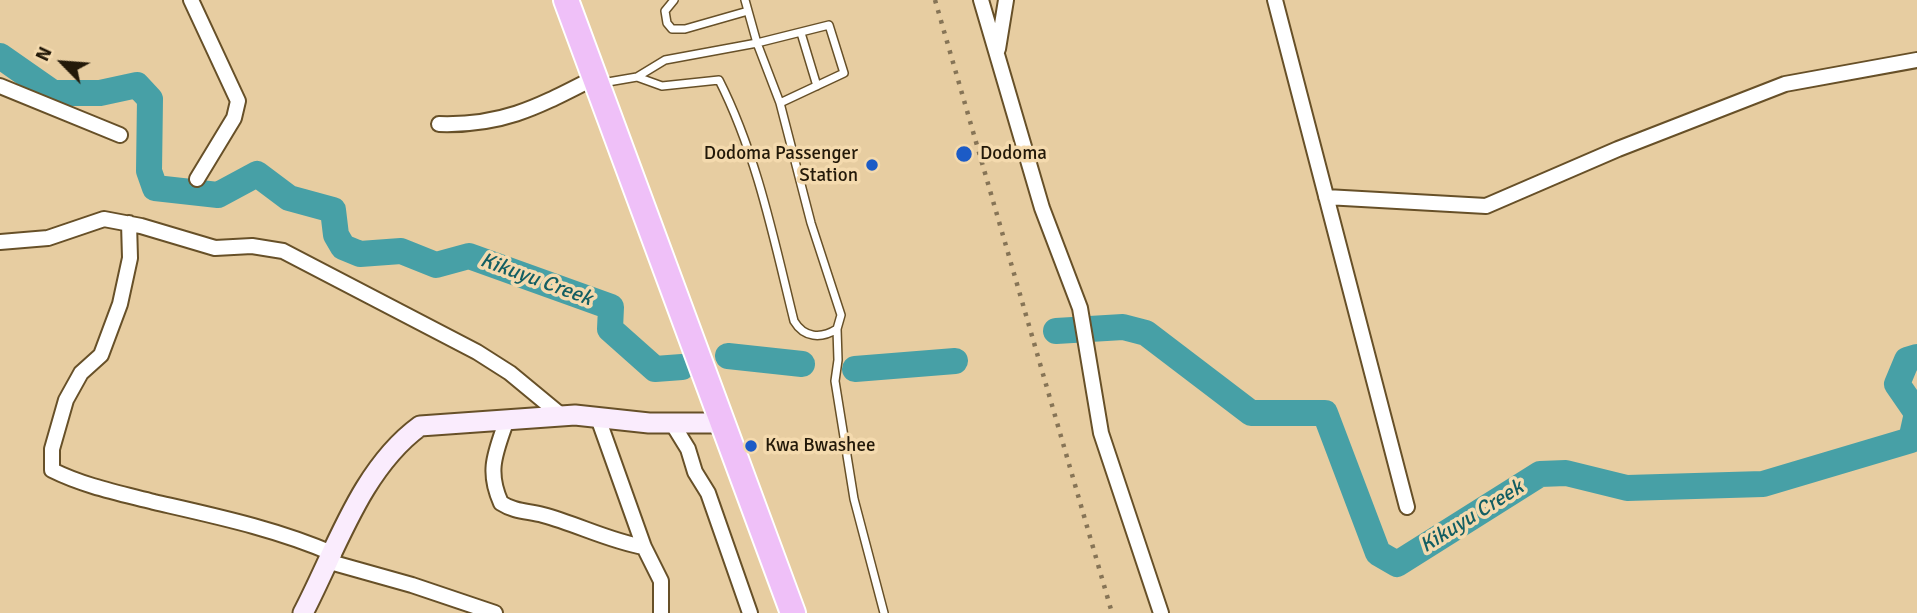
<!DOCTYPE html>
<style>
body{margin:0}
#map{position:relative;width:1917px;height:613px;overflow:hidden;background:#e7cda1;font-family:Signika,sans-serif}
canvas{display:block}
.north{position:absolute;left:28px;top:28px;width:70px;height:70px;-webkit-text-stroke:5px #f4daae;paint-order:stroke;rotate:295deg;font-size:19px;font-weight:700;line-height:28px;text-align:center;color:#231909}
.north::after{content:'';display:block;margin:auto;width:24px;height:32px;background:#231909;clip-path:polygon(50% 0,100% 100%,50% 72%,0 100%)}
</style>
<div id="map">
<canvas width="1917" height="613"></canvas>
<div class="north">N</div>
</div>
<script>
const g = document.querySelector('canvas').getContext('2d');
g.lineJoin = 'round';
function strokePath(path, color, width, dash) { g.strokeStyle = color; g.lineWidth = width; g.lineCap = dash ? 'butt' : 'round'; g.setLineDash(dash || []); g.stroke(path); }
function write(font, color, halo, rows, align = 'center') {
  g.font = font + ' Signika,sans-serif'; g.lineWidth = 7; g.setLineDash([]); g.textBaseline = 'middle'; g.strokeStyle = halo; g.fillStyle = color; for (const [text, x, y, turn = 0] of rows) {
    g.save(); g.translate(x, y); g.rotate((+turn || 0) * Math.PI / 180); g.textAlign = isNaN(turn) ? turn : align; if (halo) g.strokeText(text, 0, 0); g.fillText(text, 0, 0); g.restore();
  }
}
const river = new Path2D(`
 M0,56L53,93H100L137,85L150,99L149,171L155,188L218,195L257,174L289,198L333,210L336,235L343,247L360,254L401,251L436,265L469,256L611,307L610,329L655,369L682,367
 M1056,331L1123,327L1146,333L1251,413H1325L1378,553L1397,564L1540,474L1566,473L1627,488L1763,484L1911,440L1917,413L1897,384L1907,360L1917,357
 M728,356L802,364
 M855,369L955,361`);
const lane = new Path2D(`
 M674,0L665,11L667,23L672,29H685L748,11
 M745,0L757,43L829,25L844,73L780,103
 M801,33L817,86
 M602,83L637,77L665,60L757,43L780,103L811,223L841,315L837,329C821,339 804,338 794,321C774,240 757,155 719,80L662,86L637,77
 M837,329L838,360L835,381L854,499L884,613`);
const street = new Path2D(`
 M191,0L238,101L234,118L197,179
 M981,0L1042,208L1080,308L1101,433L1161,613
 M1275,0L1407,507
 M998,49L1006,0
 M0,86L120,135
 M439,124C504,126 539,106 594,78
 M1326,197L1486,206L1618,149L1785,84L1917,60
 M129,223L130,258L120,304L101,355L81,373L66,400L52,449V470C84,486 119,493 154,502C215,516 277,529 334,554
 M0,242L48,238L104,219L141,226L215,248L252,246L283,251L477,352L510,373L562,416
 M598,418L644,547L661,581V613
 M507,419C496,452 486,470 501,503C515,512 528,511 543,515C577,524 609,541 644,547
 M672,423L688,449L695,472L708,493L750,613
 M330,562L412,585L495,613`);
const secondary = new Path2D(`
 M303,613C336,550 361,469 420,426L575,415L649,423H720`);
const highway = new Path2D(`
 M566,0L793,613`);
const rail = new Path2D(`
 M935,0L1112,613`);
const markers = [
 [964,154,9,"#1c5bc6"],
 [872,165,7,"#1c5bc6"],
 [751,446,7,"#1c5bc6"]
];
const poiNames = [
 ["Dodoma Passenger",858,154,"right"],
 ["Station",858,176,"right"],
 ["Dodoma",980,154],
 ["Kwa Bwashee",765,446]
];
const waterNames = [
 ["Kikuyu Creek",536,280,20],
 ["Kikuyu Creek",1472,517,-32]
];
strokePath(river, '#47a0a6', 26);
strokePath(lane, '#675028', 10);
strokePath(street, '#675028', 18);
strokePath(secondary, '#675028', 23);
strokePath(highway, '#fff', 28);
strokePath(lane, '#fff', 7);
strokePath(street, '#fff', 14);
strokePath(secondary, '#faecfd', 19);
strokePath(highway, '#efc0f8', 24);
strokePath(rail, '#867456', 4.5, [3.5, 7]);
for (const [x, y, r, color] of markers) { const dot = new Path2D(); dot.arc(x, y, r, 0, 2 * Math.PI); g.fillStyle = color; g.fill(dot); strokePath(dot, '#f4daae', 2.5); }
write('19px', '#231909', '#f4daae', poiNames, 'left');
write('italic 21px', '#135e62', '#f4daae', waterNames);
</script>
